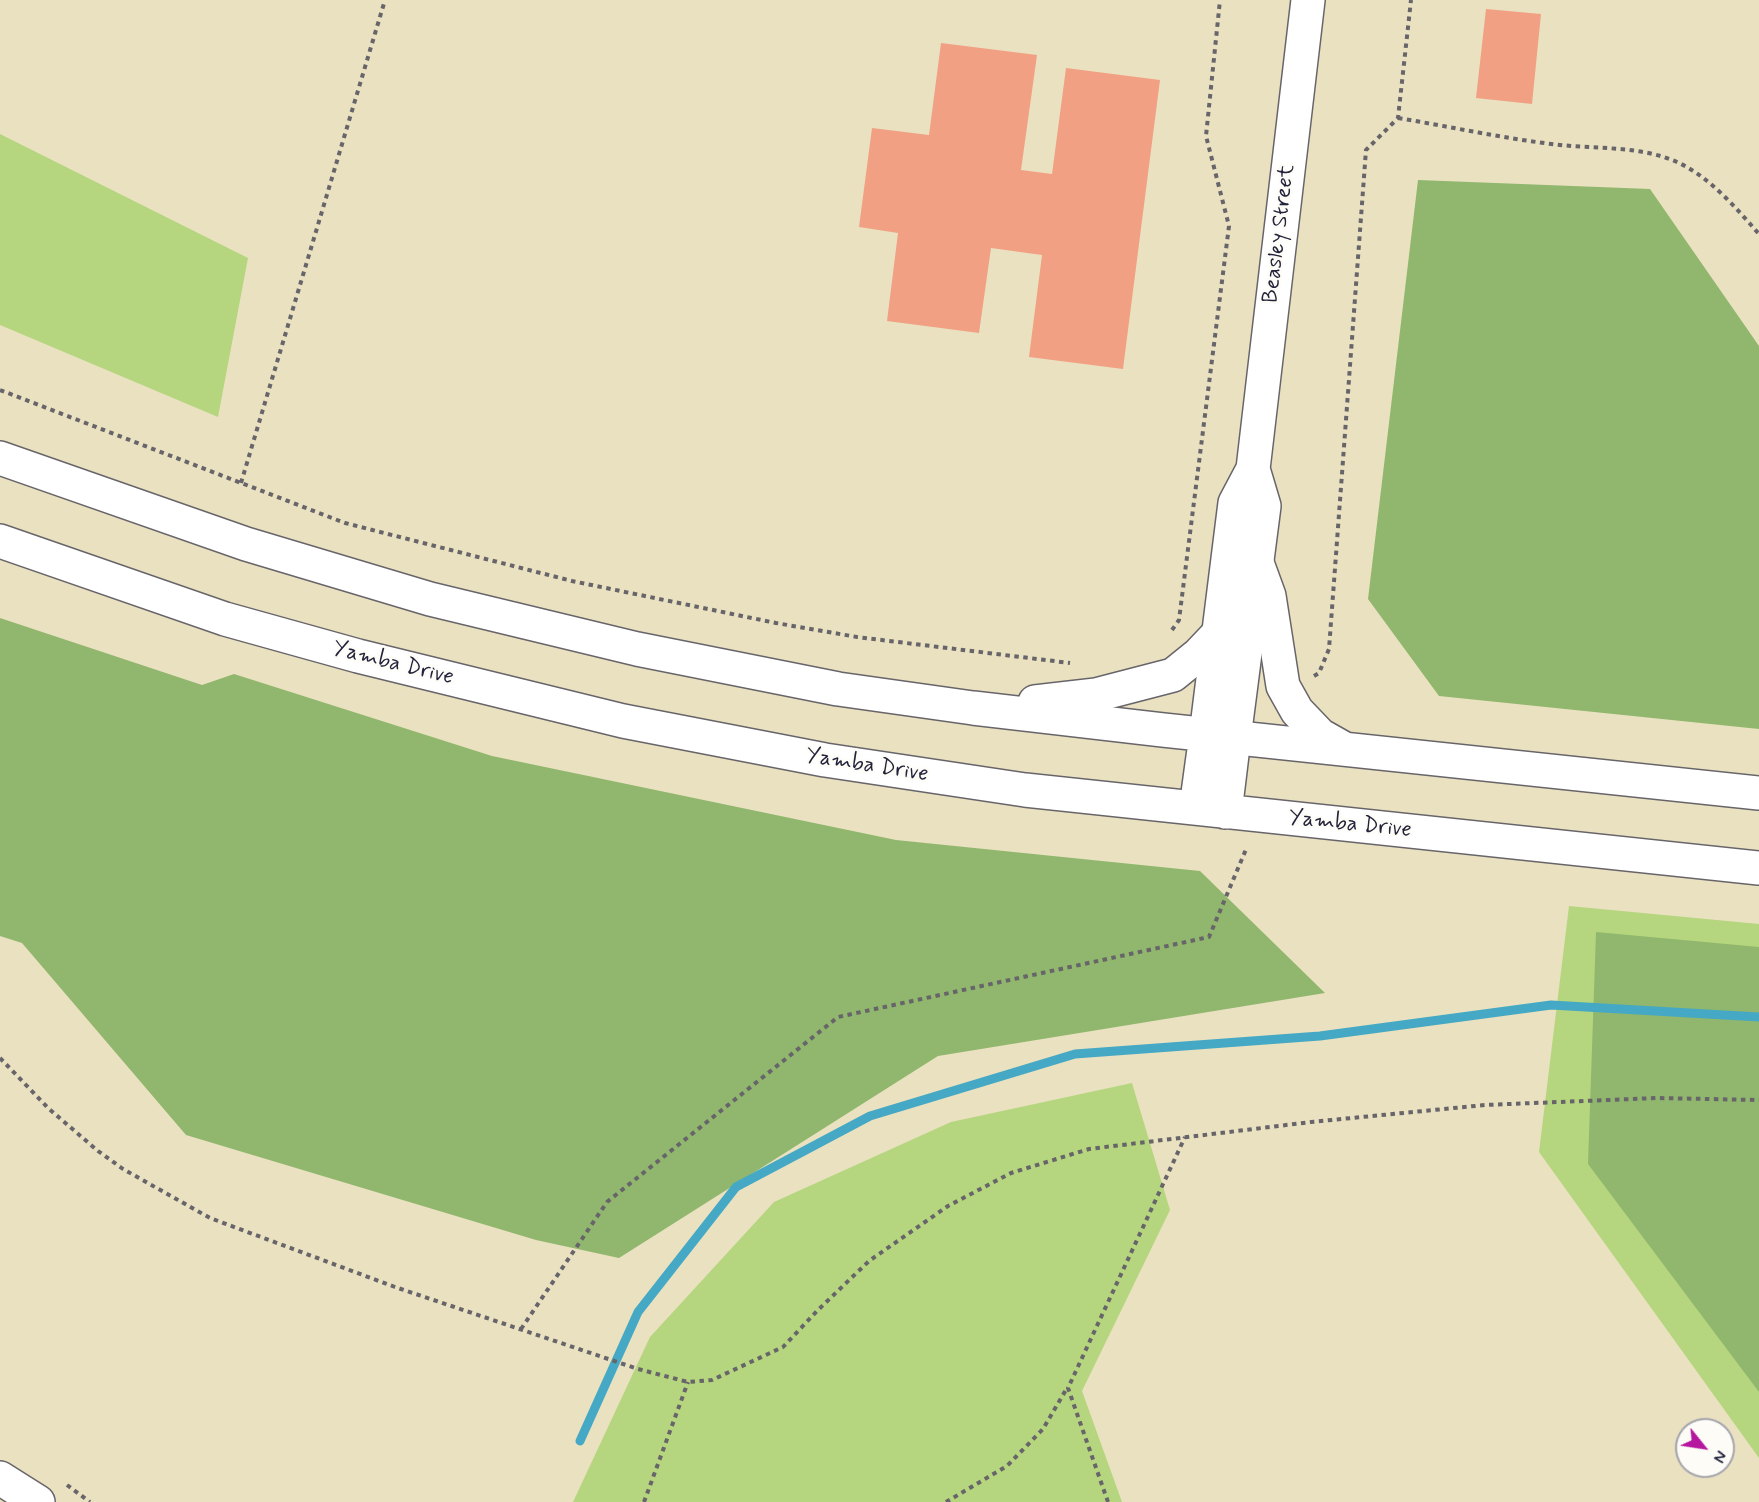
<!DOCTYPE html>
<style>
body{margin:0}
#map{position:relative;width:1759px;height:1502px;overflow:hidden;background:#eae1c0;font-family:Mynerve,sans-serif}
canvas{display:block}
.north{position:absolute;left:1675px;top:1418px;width:60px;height:60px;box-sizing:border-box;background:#fdfcf7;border:2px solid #a5a5ac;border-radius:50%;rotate:120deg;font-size:16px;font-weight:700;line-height:24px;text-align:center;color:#22223b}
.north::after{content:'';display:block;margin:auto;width:21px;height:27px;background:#b5179e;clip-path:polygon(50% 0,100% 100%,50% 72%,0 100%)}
</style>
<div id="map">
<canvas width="1759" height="1502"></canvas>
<div class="north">N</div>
</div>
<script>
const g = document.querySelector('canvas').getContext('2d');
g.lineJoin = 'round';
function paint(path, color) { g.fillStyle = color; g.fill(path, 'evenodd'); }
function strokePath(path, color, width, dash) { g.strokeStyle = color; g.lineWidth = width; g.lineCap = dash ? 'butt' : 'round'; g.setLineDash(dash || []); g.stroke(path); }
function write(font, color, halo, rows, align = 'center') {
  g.font = font + ' Mynerve,sans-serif'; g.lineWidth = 5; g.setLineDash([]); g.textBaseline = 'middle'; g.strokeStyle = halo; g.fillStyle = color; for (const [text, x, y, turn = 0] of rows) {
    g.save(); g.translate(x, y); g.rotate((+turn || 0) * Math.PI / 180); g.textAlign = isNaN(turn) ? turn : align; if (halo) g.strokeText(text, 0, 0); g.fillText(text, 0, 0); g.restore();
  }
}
const green = new Path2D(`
 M0,134L248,258L218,417L0,325Z
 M1569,906L1759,924V1458L1539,1152Z
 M1132,1083L1170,1210L1082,1391L1122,1502H573L650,1337L774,1202L951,1122Z`);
const forest = new Path2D(`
 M1418,180L1650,189L1759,346V729L1439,696L1368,599Z
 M0,618L202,685L234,674L492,756L896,840L1200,871L1325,993L938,1056L619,1258L536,1240L186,1135L22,943L0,936Z
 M1596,932L1759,947V1392L1588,1164Z`);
const stream = new Path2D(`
 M580,1441L638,1312L736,1187L870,1116L1075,1054L1320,1036L1551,1005L1759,1017`);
const building = new Path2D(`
 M1486,9L1541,14L1532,104L1476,98Z
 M941,43L1037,55L1021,170L1052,174L1066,68L1160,80L1123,369L1029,357L1042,255L991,248L979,333L887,321L898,233L859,227L872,128L929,135Z`);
const path = new Path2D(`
 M1398,118C1452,127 1506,139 1560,145C1599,149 1641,146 1677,162C1710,177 1736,208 1759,234
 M0,390L345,523L572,581L776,623L857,637L1070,663
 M241,483L385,0
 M1172,630L1179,620L1229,226L1206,136L1220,0
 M1314,676L1319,673L1329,649L1366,150L1398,118L1411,0
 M0,1058L48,1108L98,1151L123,1169L210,1218L395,1287L638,1369L688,1382L712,1380L783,1347L818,1310L869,1261L948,1206L1011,1173L1089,1149L1311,1122L1485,1105L1657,1098L1759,1100
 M521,1329L607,1202L838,1017L1209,937L1247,847
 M67,1485L90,1502
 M644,1502L688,1382
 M946,1502L1007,1466L1043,1429L1067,1388
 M1108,1502L1068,1388L1185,1137`);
const tertiary = new Path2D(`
 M0,1478L38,1502`);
const secondary = new Path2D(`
 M1206,735L1235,503L1253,469L1308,0
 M1234,738L1264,506L1253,469`);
const primary = new Path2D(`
 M0,458L246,544L430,599L637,649L838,689L973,708L1163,730L1759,793
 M0,541L225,619L358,656L623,721L825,760L1025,790L1759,868
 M1257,563L1269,596L1283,686L1297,711L1320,735L1343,748
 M1035,702L1096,695L1173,675L1199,654L1219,633
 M1196,808L1206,735
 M1225,812L1234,738`);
const streetNames = [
 ["Beasley Street",1280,234,-83],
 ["Yamba Drive",393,664,14],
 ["Yamba Drive",867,766,9],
 ["Yamba Drive",1350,825,6]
];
paint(green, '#b5d67e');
paint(forest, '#90b76d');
strokePath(stream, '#45a8c4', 9);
paint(building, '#f1a084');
strokePath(tertiary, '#68656a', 36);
strokePath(secondary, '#68656a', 36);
strokePath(primary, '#68656a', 36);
strokePath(path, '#68656a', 4, [4.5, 4.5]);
strokePath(tertiary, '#fff', 33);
strokePath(secondary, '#fff', 33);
strokePath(primary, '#fff', 33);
write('22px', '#22223b', '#fdfcf7', streetNames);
</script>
